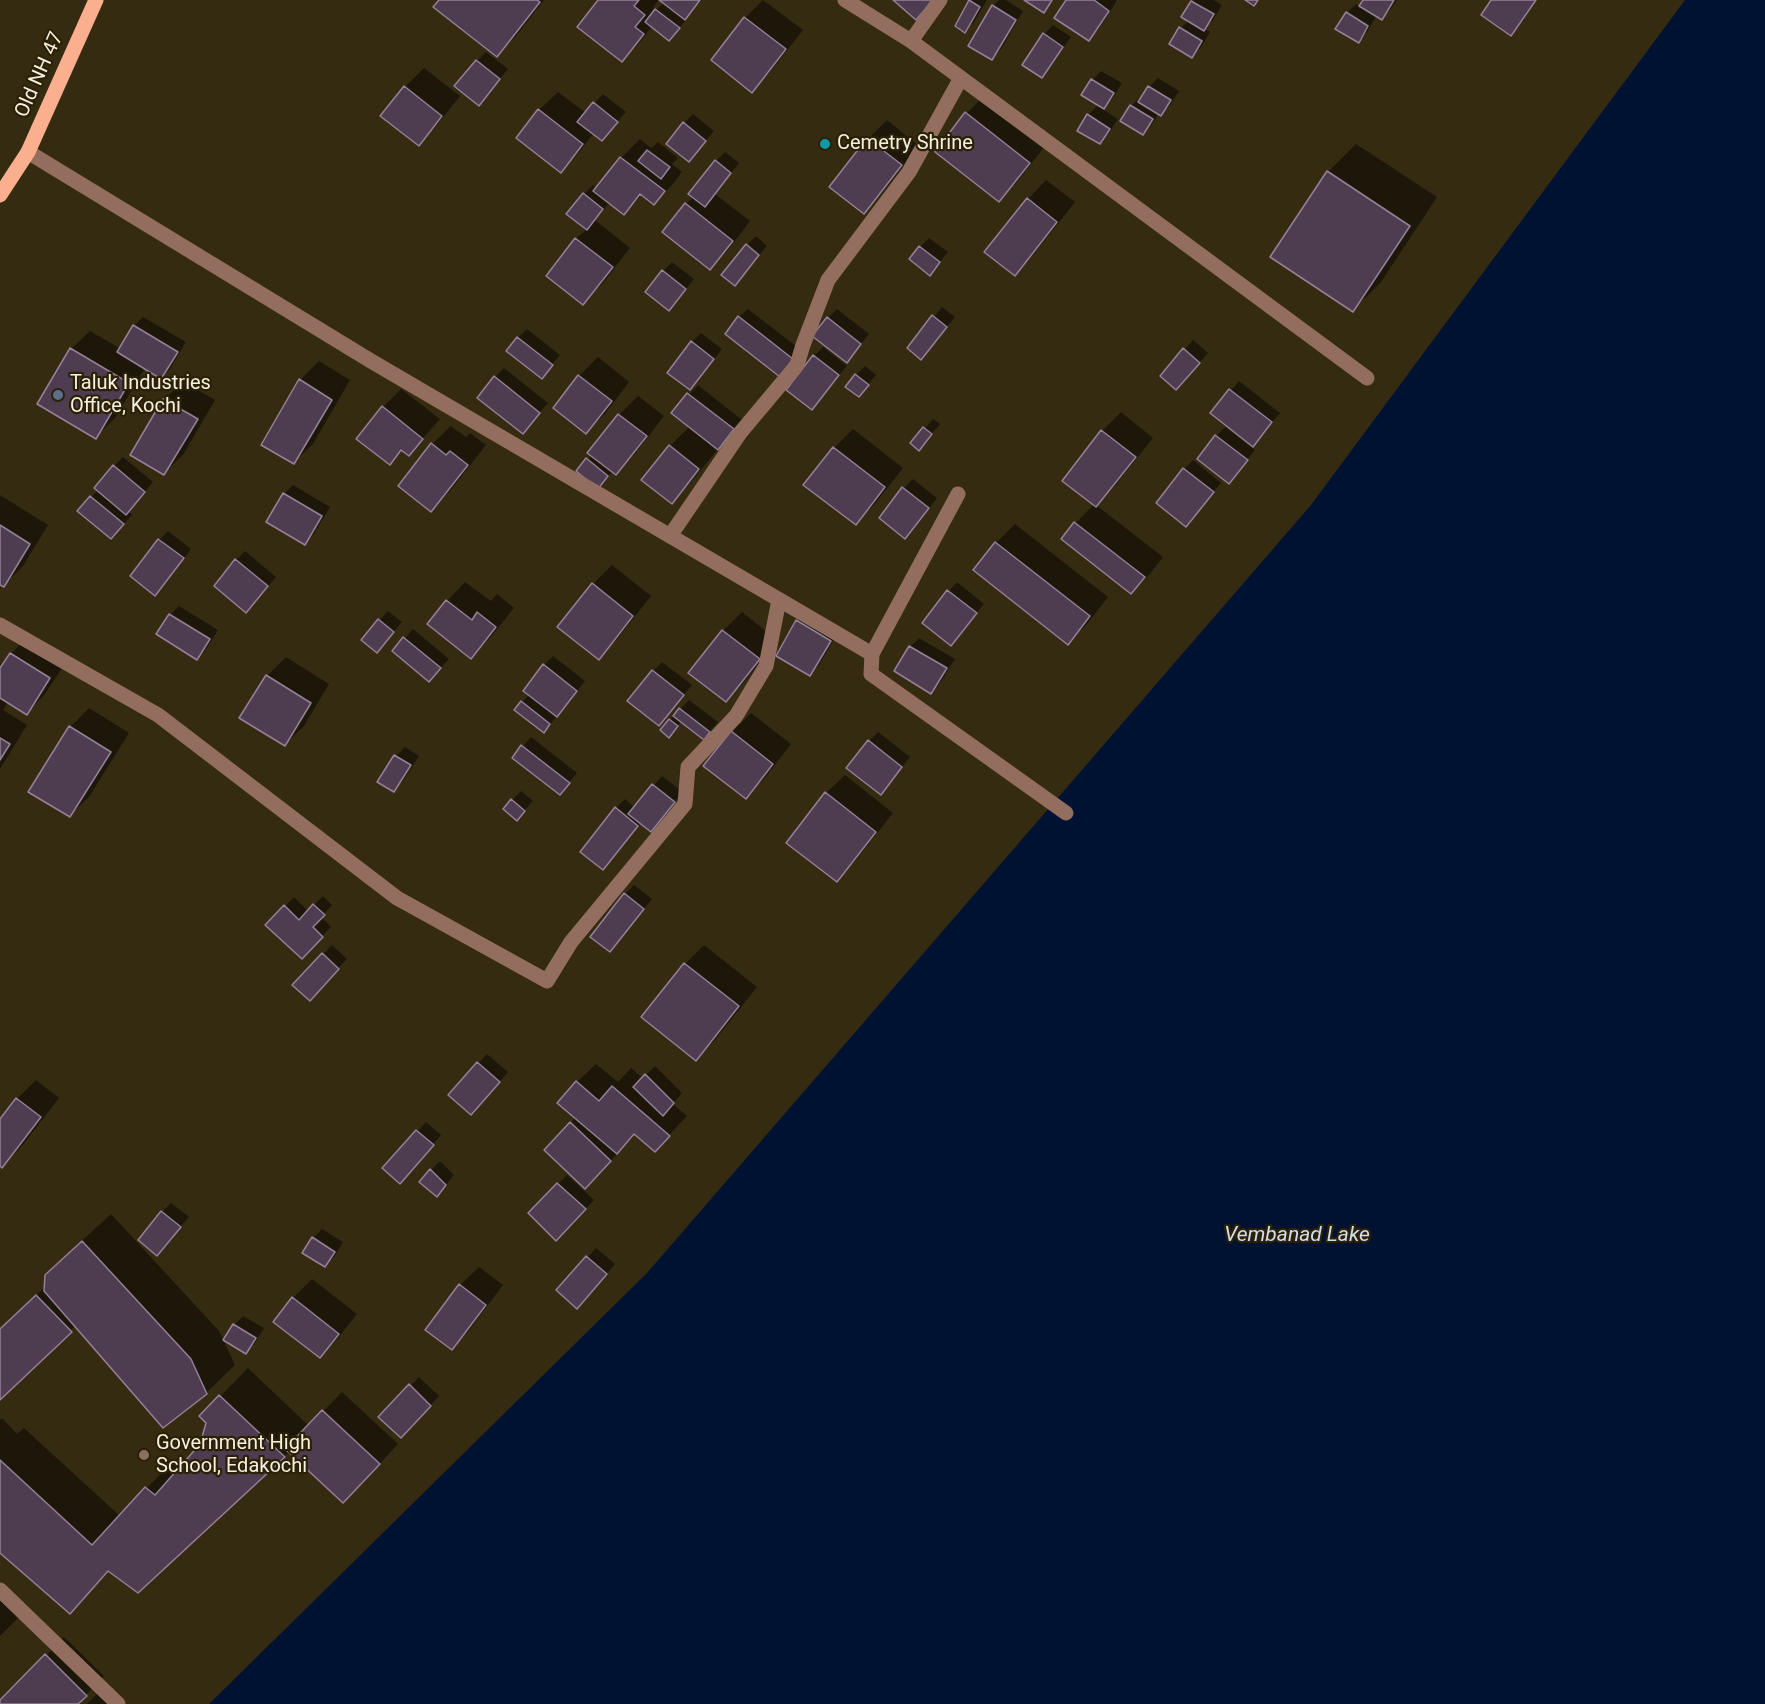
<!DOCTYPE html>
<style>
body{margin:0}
canvas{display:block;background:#352b11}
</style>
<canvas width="1765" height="1704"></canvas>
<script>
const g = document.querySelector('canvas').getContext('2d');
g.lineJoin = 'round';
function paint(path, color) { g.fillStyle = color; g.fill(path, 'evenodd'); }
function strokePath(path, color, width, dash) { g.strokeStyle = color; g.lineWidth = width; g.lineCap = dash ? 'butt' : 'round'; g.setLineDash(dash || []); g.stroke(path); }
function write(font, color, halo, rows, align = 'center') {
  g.font = font + ' Roboto,sans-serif'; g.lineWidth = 4.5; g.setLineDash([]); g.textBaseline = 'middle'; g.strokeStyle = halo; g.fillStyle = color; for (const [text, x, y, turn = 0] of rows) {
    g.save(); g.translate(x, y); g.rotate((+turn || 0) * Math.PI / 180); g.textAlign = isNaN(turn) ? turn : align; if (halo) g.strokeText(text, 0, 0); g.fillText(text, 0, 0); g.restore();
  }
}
const water = new Path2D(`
 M1685,0H1765V1704H209L647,1273L1311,505Z`);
const shadow = new Path2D(`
 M441,0H544L516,36L497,55Z
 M600,0H659L653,8L656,10L664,2L662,0H702L686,17L688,18L669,39L652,26L641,41L622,60Z
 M763,0L803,30L770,72L752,91L745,18Z
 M972,0H987L974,22L965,31Z
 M999,0H1006L1023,11L1001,49L992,58L993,6Z
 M1068,0H1116L1117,1L1098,30L1089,39Z
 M1194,0H1214L1222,5L1213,20L1204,28L1210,32L1201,47L1192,56L1181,28L1189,20L1183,16Z
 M1364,0H1397L1391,9L1382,18L1377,15L1367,32L1358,41L1347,13L1356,4L1360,7Z
 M1492,0H1537L1520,25L1511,34Z
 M1053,25L1071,37L1050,67L1041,76L1044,34Z
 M486,52L508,69L479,104L477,61Z
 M424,68L460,96L437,125L418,144L382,116L405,87Z
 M1101,71L1122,83L1113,98L1102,109L1118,119L1109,133L1100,142L1088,115L1099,104L1092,80Z
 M1158,78L1179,91L1170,105L1161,115L1159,113L1152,124L1143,133L1122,120L1131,106L1140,97L1142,98L1149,87Z
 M558,92L586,113L603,94L626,112L602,139L594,133L579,152L561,171L539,110Z
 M985,95L1047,143L1018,181L999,200L967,113Z
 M693,114L714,131L689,160L684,123Z
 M887,120L919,146L882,193L863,212L831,187L868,139Z
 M640,139L651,148L658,142L678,158L672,164L682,172L673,184L654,203L643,194L624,213L610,202L595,220L630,248L602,284L583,303L576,239L587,229L584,194L593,185L597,188L621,158Z
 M1356,144L1437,197L1381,282L1353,310L1328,172Z
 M725,152L739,163L715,194L750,221L729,249L710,268L686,204L694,196L716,161Z
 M1046,180L1075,202L1033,255L1015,274L1028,199Z
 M756,236L767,246L735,284L747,245Z
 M929,238L948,252L930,274L920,247Z
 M672,262L694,279L678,300L663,271Z
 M942,307L955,317L921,358L909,348Z
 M748,309L801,350L789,366L739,317Z
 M837,309L869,334L847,361L828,318Z
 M143,317L186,342L170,369L161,378L145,368L115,418L96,437L71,349L90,331L121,349L134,326Z
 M527,329L560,355L542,377L518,338Z
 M701,333L722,349L699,379L690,388L692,342Z
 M1193,340L1208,353L1185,379L1162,376Z
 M823,347L847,366L811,408L814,356Z
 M598,357L629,382L605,414L586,432L579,376Z
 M319,361L350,380L313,444L294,462L300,380Z
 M865,366L876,375L859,395L856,375Z
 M504,368L548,403L523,432L495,377Z
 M183,381L215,400L183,455L164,473V400Z
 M1239,381L1280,413L1253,445L1212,413Z
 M698,385L742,420L690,483L672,502L643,479L670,446L690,426L673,413Z
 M401,389L440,419L409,454L403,449L390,463L383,407Z
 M638,396L664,416L635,454L616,473L613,471L598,487L588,459L592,455L589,453L619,415Z
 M1121,412L1153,438L1114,487L1096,505L1163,557L1150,574L1131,592L1063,539L1076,523L1094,504L1102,431Z
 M933,419L940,424L919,449L912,443Z
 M451,426L466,437L470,433L486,445L450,491L431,510L432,444Z
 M1225,427L1255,450L1229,482L1216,436Z
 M853,429L903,468L874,505L856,523L805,485L834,448Z
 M123,457L153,482L128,511L132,515L120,528L91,497L98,490L114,466Z
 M1193,460L1221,483L1186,525L1184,469Z
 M913,479L937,498L914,528L905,537L904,488Z
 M293,485L330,507L314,534L305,543L284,494Z
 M0,495L48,525L23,566L4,585L0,583Z
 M1015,524L1108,597L1087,624L1068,643L975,570L996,543Z
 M168,531L191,549L164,585L159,540Z
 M245,551L276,577L255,602L236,560Z
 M612,565L651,596L617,639L599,657L593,584Z
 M465,582L491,601L497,594L514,608L490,638L471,657L429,624L447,601Z
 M957,582L984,604L951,644L949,591Z
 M179,606L218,630L206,649L197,658L170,615Z
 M388,611L402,622L385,642L363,640Z
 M742,612L777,640L745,681L726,700L723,631Z
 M807,612L839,631L819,665L810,674L798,621Z
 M413,629L449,659L429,680L394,651Z
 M29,635L68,659L45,694L27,713L8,702L3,710L27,725L0,769V671L11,654Z
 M919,638L955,659L940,683L931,692L910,647Z
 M553,656L585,681L566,706L544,731L522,702L530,694L544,665Z
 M286,657L329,684L304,726L285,744L267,676Z
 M662,662L692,685L659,724L653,671Z
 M689,700L718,722L704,738L682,721L668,736L670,720Z
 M89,708L129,733L89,797L70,815V727Z
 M751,713L791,744L764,779L745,797L732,732Z
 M878,732L910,757L881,793L869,741Z
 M531,737L577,773L560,793L514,757Z
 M405,747L419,756L403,781L394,790L379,781L396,756Z
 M845,775L893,813L855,861L836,880L826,793Z
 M662,776L683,792L651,830L641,822L603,868L616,808L625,799L635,808Z
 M521,791L533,801L517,819L512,800Z
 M634,885L652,899L619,941L610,950L625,894Z
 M323,896L332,905L321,917L331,927L302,957L285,906L294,897L308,911Z
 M332,945L347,959L318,990L294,985Z
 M704,945L757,987L715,1040L696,1059L643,1017L685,964Z
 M487,1054L508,1072L480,1104L450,1095Z
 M596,1064L618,1082L631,1068L643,1078L655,1066L682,1093L673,1104L687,1116L655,1150L636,1133L604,1168L546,1150L576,1117L577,1082Z
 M36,1080L59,1098L21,1147L2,1166L0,1164V1121L17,1099Z
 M426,1122L441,1135L409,1173L384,1168Z
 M440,1161L454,1175L445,1186L431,1170Z
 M567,1175L594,1200L565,1230L530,1213Z
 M171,1203L189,1217L157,1254L162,1212Z
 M111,1214L219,1331L235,1365L206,1393L76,1325L0,1398V1330L46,1286L75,1247Z
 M322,1229L343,1242L334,1257L325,1266L313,1238Z
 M596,1248L615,1264L586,1298L558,1290Z
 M479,1267L503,1285L470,1329L452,1348L460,1285Z
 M312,1279L357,1314L338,1338L320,1356L293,1298Z
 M243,1316L264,1328L255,1343L246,1352L225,1340L234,1325Z
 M248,1368L309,1426L342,1392L398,1444L362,1483L290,1451L137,1591L110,1570L70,1612L0,1551V1420L2,1418L17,1434L24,1428L120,1516L174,1460L182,1466L202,1445L208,1423L201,1416Z
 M419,1377L439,1396L410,1427V1386Z
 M0,1595L20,1616L0,1636Z
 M64,1637L104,1676L77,1704H0Z
 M105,1686L123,1704H87Z`);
const building = new Path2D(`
 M439,0H537L540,2L497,57L433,7Z
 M598,0H639L634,6L645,15L635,27L644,34L622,62L577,27Z
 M659,0H700L685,20Z
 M893,0H933L916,20Z
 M969,0L980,7L965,33L955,26Z
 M1024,0H1052L1044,13Z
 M1066,0H1094L1109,11L1089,41L1054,18Z
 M1245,0H1258L1254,6Z
 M1363,0H1394L1382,20L1359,6Z
 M1491,0H1536L1511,36L1481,15Z
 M1191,1L1214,14L1204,31L1181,17Z
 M992,5L1016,20L992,60L968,46Z
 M655,9L680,28L669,41L645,22Z
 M1346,12L1368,26L1359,43L1335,29Z
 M744,17L786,49L752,93L711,60Z
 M1179,27L1202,41L1192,58L1169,44Z
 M1043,33L1063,47L1042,78L1022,65Z
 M476,60L500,79L479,106L454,86Z
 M1091,79L1114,93L1104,109L1081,95Z
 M404,86L442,116L419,146L380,116Z
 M1148,86L1171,100L1161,116L1138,102Z
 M593,102L618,122L602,141L577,122Z
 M1130,105L1153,119L1143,135L1120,121Z
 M538,109L583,144L561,173L516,138Z
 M965,112L1030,163L999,202L935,152Z
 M1087,114L1110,129L1100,144L1077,131Z
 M683,122L706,141L689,162L666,144Z
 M867,138L902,165L864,214L829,187Z
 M647,150L670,167L661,179L638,161Z
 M620,157L665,191L654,205L640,194L624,215L593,191Z
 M715,160L731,173L705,207L688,194Z
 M1327,171L1410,226L1353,312L1270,257Z
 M583,193L603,209L587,230L566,214Z
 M1027,198L1057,222L1015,276L984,252Z
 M685,203L733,241L710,270L662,232Z
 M575,238L613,267L583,305L546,276Z
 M746,244L759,255L735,286L721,275Z
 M919,246L940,262L930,276L909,259Z
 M662,270L686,289L669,311L645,292Z
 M932,315L947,327L921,360L907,348Z
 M738,316L793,359L780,377L725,334Z
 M827,317L861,344L847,363L812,336Z
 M133,325L178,352L161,379L117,352Z
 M517,337L553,365L542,379L506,351Z
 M691,341L714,359L690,390L667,373Z
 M70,348L129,383L96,439L37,404Z
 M1183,348L1200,363L1176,390L1160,376Z
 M813,355L839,375L812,410L786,390Z
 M855,374L869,385L859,397L845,387Z
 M578,375L612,401L586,434L553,408Z
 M494,376L540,413L523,434L477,398Z
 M299,379L332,400L294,464L261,445Z
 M1229,389L1272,422L1253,447L1210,413Z
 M687,393L734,429L718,450L671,413Z
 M163,399L198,419L164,475L130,455Z
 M382,406L423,439L409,456L401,450L390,465L356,439Z
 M618,414L647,436L616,475L587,453Z
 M923,427L932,434L919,451L910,443Z
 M1101,430L1136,457L1096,507L1062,481Z
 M1215,435L1248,460L1229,484L1197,459Z
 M431,443L446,455L450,451L468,465L431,512L398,486Z
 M669,445L699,469L672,504L641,480Z
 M833,447L885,487L856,525L803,485Z
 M586,458L608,476L598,489L576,471Z
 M113,465L145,492L126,515L94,488Z
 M1183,468L1214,492L1186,527L1156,503Z
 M902,487L929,508L905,539L879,518Z
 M283,493L322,516L305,545L266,522Z
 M90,496L124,524L111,539L77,511Z
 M1074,522L1145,577L1131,594L1061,539Z
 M0,525L30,544L4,587L0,585Z
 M158,539L184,558L155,596L130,576Z
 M995,542L1090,616L1068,645L973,570Z
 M235,559L268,586L246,613L214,586Z
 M592,583L633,616L599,660L557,627Z
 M947,590L977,613L951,646L922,623Z
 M446,600L472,620L477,612L496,627L471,659L427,624Z
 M169,614L210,639L197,660L156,634Z
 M378,619L394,632L377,653L361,640Z
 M796,620L831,641L810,676L776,656Z
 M722,630L760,659L726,702L688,673Z
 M403,637L441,668L429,682L392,651Z
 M909,646L947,668L931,694L894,671Z
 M10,653L50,678L27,715L0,698V668Z
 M543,664L577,691L557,717L523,691Z
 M652,670L684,695L659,726L627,701Z
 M266,675L311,703L285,746L239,718Z
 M521,701L550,724L544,733L514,710Z
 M679,708L710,732L704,740L673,716Z
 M669,719L678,726L669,738L660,730Z
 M69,726L111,752L70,817L28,792Z
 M731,731L773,764L746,799L703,766Z
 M0,738L10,744L0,760Z
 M868,740L902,767L881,795L846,768Z
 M521,745L570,783L560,795L512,758Z
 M394,755L411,765L394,792L377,782Z
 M652,784L675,802L651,832L628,814Z
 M825,792L876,832L837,882L786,843Z
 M511,799L525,811L517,821L503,809Z
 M615,807L638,826L603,870L580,852Z
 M624,893L644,909L610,952L590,937Z
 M313,904L325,915L313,927L323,937L302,959L265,925L284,905L299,920Z
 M322,953L339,969L310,1001L292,985Z
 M684,963L739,1006L696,1061L641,1017Z
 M477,1062L500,1082L471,1115L448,1095Z
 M645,1074L674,1103L663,1116L633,1087Z
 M576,1081L599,1101L612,1086L670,1136L655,1152L634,1134L617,1154L557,1103Z
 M16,1098L41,1117L2,1168L0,1166V1119Z
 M570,1122L611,1161L585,1189L544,1150Z
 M416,1130L434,1145L400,1184L382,1168Z
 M430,1169L446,1185L437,1197L419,1182Z
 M557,1183L586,1209L556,1241L528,1213Z
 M161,1211L181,1227L157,1256L138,1240Z
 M312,1237L335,1252L325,1267L302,1253Z
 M82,1241L191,1359L207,1394L163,1428L44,1291L45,1275Z
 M586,1256L607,1274L577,1309L556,1290Z
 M459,1284L486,1305L452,1350L425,1330Z
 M36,1295L72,1332L0,1400V1329Z
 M292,1297L339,1334L320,1358L273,1322Z
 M233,1324L256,1338L246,1354L223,1340Z
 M409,1384L431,1406L401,1438L378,1417Z
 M219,1395L285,1457L138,1593L108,1571L70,1614L0,1553V1460L92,1545L145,1487L155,1495L200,1444L206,1423L199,1416Z
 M322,1410L380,1464L343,1503L285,1449Z
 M45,1654L87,1696L78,1704H0V1700Z`);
const minor = new Path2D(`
 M845,0L911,41L1367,378
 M911,41L940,0
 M28,152L371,361L872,654L958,494
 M670,536L740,433L797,365L803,345L828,280L909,172L961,78
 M0,625L158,715L397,898L547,981L571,942L685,804L688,767L736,716L766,666L779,600
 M872,654L871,674L1066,813
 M0,1590L118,1704`);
const major = new Path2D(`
 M0,195L28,152L96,0`);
const markers = [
 [825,144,6,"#0f9aa8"],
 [58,395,6,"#5c6f8a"],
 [144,1455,6,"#8d6e63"]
];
const streetNames = [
 ["Old NH 47",40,75,-66]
];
const poiNames = [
 ["Cemetry Shrine",837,144],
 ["Taluk Industries",70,384],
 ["Office, Kochi",70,407],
 ["Government High",156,1444],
 ["School, Edakochi",156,1467]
];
const waterNames = [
 ["Vembanad Lake",1297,1236]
];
paint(water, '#001232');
paint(shadow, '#0007');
paint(building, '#4e3c51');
strokePath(building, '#958098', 1.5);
strokePath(minor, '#936e5e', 15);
strokePath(major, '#faaf8e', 15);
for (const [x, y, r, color] of markers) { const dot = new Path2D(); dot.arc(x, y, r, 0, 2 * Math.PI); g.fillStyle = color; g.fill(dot); strokePath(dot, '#2b2106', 2); }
write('20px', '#f6f0e0', '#2b2106', streetNames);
write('20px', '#f6f0e0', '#2b2106', poiNames, 'left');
write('italic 21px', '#d1def1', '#2b2106', waterNames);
</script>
